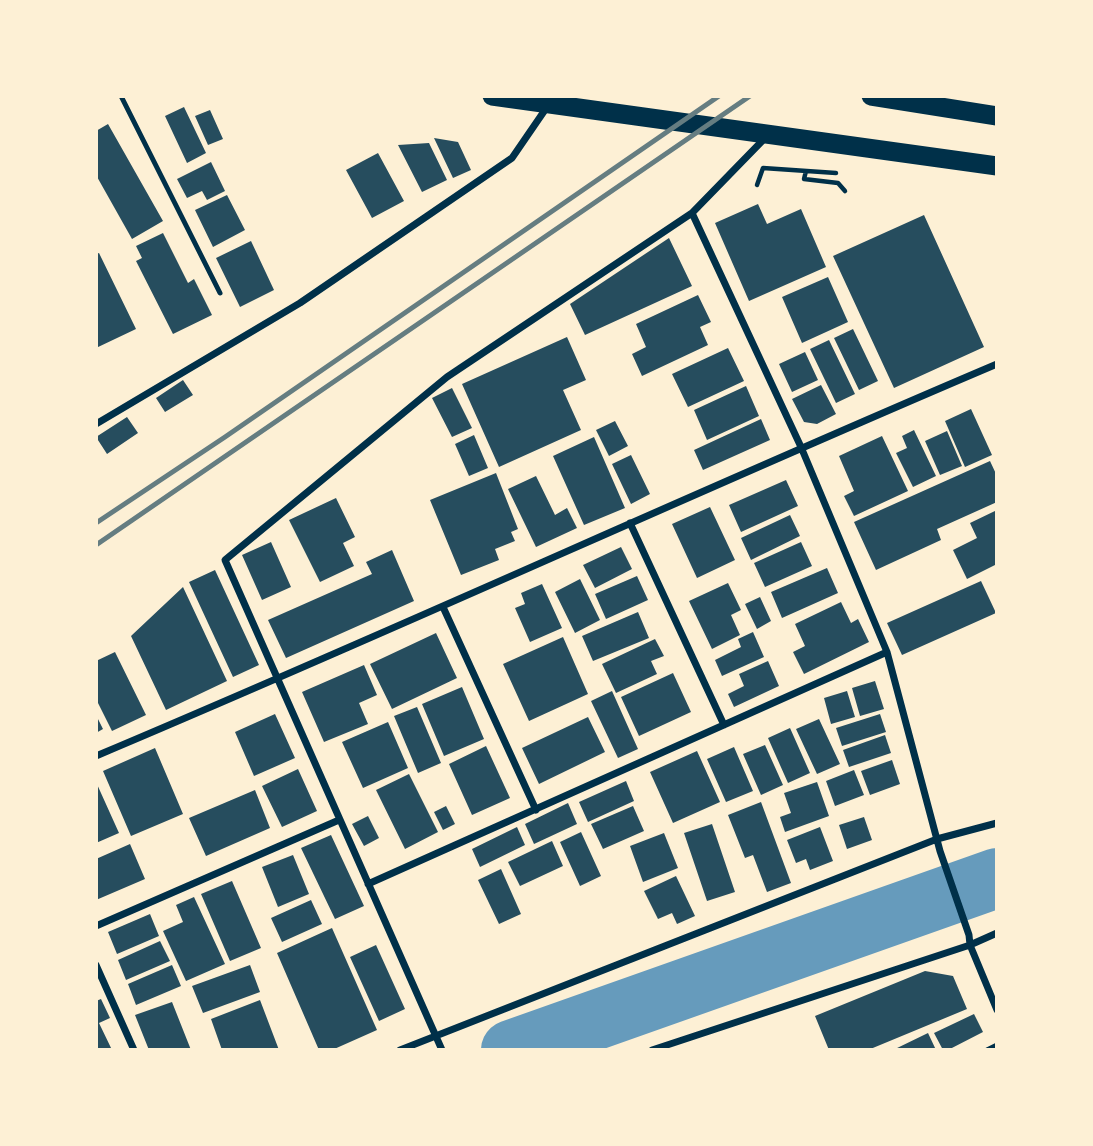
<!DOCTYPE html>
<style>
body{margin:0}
#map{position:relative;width:1093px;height:1146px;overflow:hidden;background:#fdf0d5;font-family:"Roboto Condensed",sans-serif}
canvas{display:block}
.frame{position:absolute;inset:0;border:98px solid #fdf0d5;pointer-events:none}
</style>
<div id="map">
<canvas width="1093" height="1146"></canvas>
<div class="frame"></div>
</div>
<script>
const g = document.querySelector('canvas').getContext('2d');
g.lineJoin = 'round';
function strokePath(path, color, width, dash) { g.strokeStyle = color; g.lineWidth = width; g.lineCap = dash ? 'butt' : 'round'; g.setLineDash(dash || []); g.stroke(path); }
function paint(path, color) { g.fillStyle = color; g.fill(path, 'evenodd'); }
const river = new Path2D(`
 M511,1050L997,878`);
const building = new Path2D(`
 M184,107L206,153L187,163L165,116Z
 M210,110L223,139L208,145L195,116Z
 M108,124L163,221L132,239L96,175V131Z
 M434,138L458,142L471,170L453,178Z
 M429,143L447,180L422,192L398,145Z
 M378,153L404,201L372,218L346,170Z
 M211,162L225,191L207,200L202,191L187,198L177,179Z
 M227,195L245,230L213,247L195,210Z
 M758,204L767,224L801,209L826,267L749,301L715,223Z
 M924,215L984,347L894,388L833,256Z
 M163,233L188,283L194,279L212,315L173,334L136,261L142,258L136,246Z
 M669,238L692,286L585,335L570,304Z
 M251,241L274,290L240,307L216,258Z
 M99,253L136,329L96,348V254Z
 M828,277L848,322L802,343L782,297Z
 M698,295L711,322L700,327L708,345L642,376L632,354L646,347L636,324Z
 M853,329L878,381L859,390L834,338Z
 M567,337L586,380L563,390L581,430L499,467L462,384Z
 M829,340L855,394L836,403L810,349Z
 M728,348L744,381L688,407L672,374Z
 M805,352L818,380L792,392L779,364Z
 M183,380L193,395L165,412L156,398Z
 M821,385L836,414L817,424L804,422L792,399Z
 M746,386L759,416L707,440L694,410Z
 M452,388L472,428L452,437L432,398Z
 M971,409L992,455L965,467L945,421Z
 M127,417L138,433L107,454L96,437Z
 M761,419L770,440L703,470L694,450Z
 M615,421L628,446L609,456L596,430Z
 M914,430L936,476L913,487L896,453L907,448L902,436Z
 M947,431L962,466L940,475L925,441Z
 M474,435L488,468L469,476L455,444Z
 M882,436L908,491L854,516L844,496L854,491L839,456Z
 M594,437L625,508L584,525L553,456Z
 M631,455L650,494L631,504L612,464Z
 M990,461L997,476V502L937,529L941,540L876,570L854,522Z
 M496,473L518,529L511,532L515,541L495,549L499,560L461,575L430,500Z
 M536,476L555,515L567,508L577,528L536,547L508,489Z
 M786,480L798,506L741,532L729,505Z
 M336,498L355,537L343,543L354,566L320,582L289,520Z
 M710,507L735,560L697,578L672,524Z
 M997,510V564L967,579L953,550L977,538L970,523Z
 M790,515L800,536L751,560L741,538Z
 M271,542L291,587L262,600L242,555Z
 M801,542L812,566L765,587L754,563Z
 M621,547L632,569L595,588L583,565Z
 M392,550L414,601L286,658L268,620L372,574L366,562Z
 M827,568L838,593L782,618L771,592Z
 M215,570L259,665L233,677L189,582Z
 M637,576L648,600L606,619L595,594Z
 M580,579L600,620L575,633L555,592Z
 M981,581L996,613L902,655L887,623Z
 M728,583L741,610L731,615L740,635L712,649L689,601Z
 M542,584L562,628L530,642L515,608L525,604L521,593Z
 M183,587L227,681L166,710L131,636Z
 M760,597L771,621L757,629L745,604Z
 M841,602L851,623L858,619L869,642L804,674L793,652L805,646L795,624Z
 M638,612L649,638L593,661L582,636Z
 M753,632L764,657L722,676L715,660L741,647L738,639Z
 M436,633L457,678L392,709L370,664Z
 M563,637L588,694L529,721L503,664Z
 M655,639L664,656L651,661L657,674L616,693L602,664Z
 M115,652L146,715L112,731L96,699V661Z
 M768,661L779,686L734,707L728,694L744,686L739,674Z
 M364,665L377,695L359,703L368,724L324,742L302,692Z
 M673,673L691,712L639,736L621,697Z
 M875,681L884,709L860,716L852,688Z
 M462,687L484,739L444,756L422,704Z
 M612,691L638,749L618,758L591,701Z
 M847,691L855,717L831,724L824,698Z
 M417,707L441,763L418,773L394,716Z
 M275,714L295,758L254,776L235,732Z
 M880,714L886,732L842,746L836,728Z
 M96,715L103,729L96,733Z
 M588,717L605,752L539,784L522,748Z
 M819,719L840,764L817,774L796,729Z
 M388,722L408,768L363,788L342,742Z
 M790,728L810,773L788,783L768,738Z
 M885,735L891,753L849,767L843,750Z
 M765,745L783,785L761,795L743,754Z
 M486,746L510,798L472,815L449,764Z
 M734,747L753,791L726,802L707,759Z
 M155,748L183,814L131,836L103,771Z
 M697,751L720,802L673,823L650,772Z
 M892,760L900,784L870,795L861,771Z
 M298,769L317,811L282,827L262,786Z
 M854,770L864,795L835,806L826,781Z
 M409,774L438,832L405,849L376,790Z
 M626,781L634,801L588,822L579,802Z
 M96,782L119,833L96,843Z
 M817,782L829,816L785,832L780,817L791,813L784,793Z
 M255,790L270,828L206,856L189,818Z
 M761,802L791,883L767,892L753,855L745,858L728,815Z
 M568,803L577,824L534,844L525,824Z
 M446,806L455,824L443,830L434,812Z
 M633,806L644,831L603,849L591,824Z
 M368,816L379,838L364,846L352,824Z
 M864,817L872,840L847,849L839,825Z
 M712,824L735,892L707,901L684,833Z
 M517,827L525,845L480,867L472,849Z
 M820,827L833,861L810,870L806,859L796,863L787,840Z
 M581,832L601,876L580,886L560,842Z
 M664,833L678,868L643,882L630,846Z
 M331,835L364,906L335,919L301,848Z
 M552,841L563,866L520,886L508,862Z
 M130,844L145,879L96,900V859Z
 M293,855L309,894L278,907L262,867Z
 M501,869L521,914L499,924L478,880Z
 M676,876L695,916L677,924L672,913L658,919L644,891Z
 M232,881L261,948L230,961L201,894Z
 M194,897L225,964L186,981L163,931L183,922L176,905Z
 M311,900L322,924L282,942L271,918Z
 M150,914L159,936L117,954L108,932Z
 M332,928L377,1030L332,1050H319L277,953Z
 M160,941L170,961L126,980L118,960Z
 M376,945L405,1009L379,1021L350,957Z
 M172,965L181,986L136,1005L128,984Z
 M250,965L260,992L203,1013L192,986Z
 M925,971L953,976L967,1009L868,1050H829L815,1016Z
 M101,999L110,1018L99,1023L112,1050H96V1001Z
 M260,1000L279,1050H222L211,1019Z
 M172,1002L191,1050H149L135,1015Z
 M974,1014L983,1032L948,1050H943L934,1033Z
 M928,1033L936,1050H893Z`);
const path = new Path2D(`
 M806,171L804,179L838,183L845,191
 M757,185L763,168L836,173`);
const service = new Path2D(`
 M121,96L220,293
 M987,1050L997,1045`);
const minor = new Path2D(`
 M692,213L801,447L887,652L940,851L969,935L970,945L997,1010
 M96,424L300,303L512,158L547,107
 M630,523L724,725
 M443,607L536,810
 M96,756C398,629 695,492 997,364
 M368,884L887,652
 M96,926L339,820
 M96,965L134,1050
 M400,1050L937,839L997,823
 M442,1050L225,560L447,377L692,213L766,137
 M652,1050L970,945L997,933`);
const trunk = new Path2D(`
 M492,96L997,166
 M871,96L997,116`);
const rail = new Path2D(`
 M96,523L225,437L719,96
 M96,545L750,96`);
strokePath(river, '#669bbc', 60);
paint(building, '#264d5e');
strokePath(path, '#003049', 4.5);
strokePath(service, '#003049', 5);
strokePath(minor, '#003049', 7);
strokePath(trunk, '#003049', 19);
strokePath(rail, '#657d81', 5);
</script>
